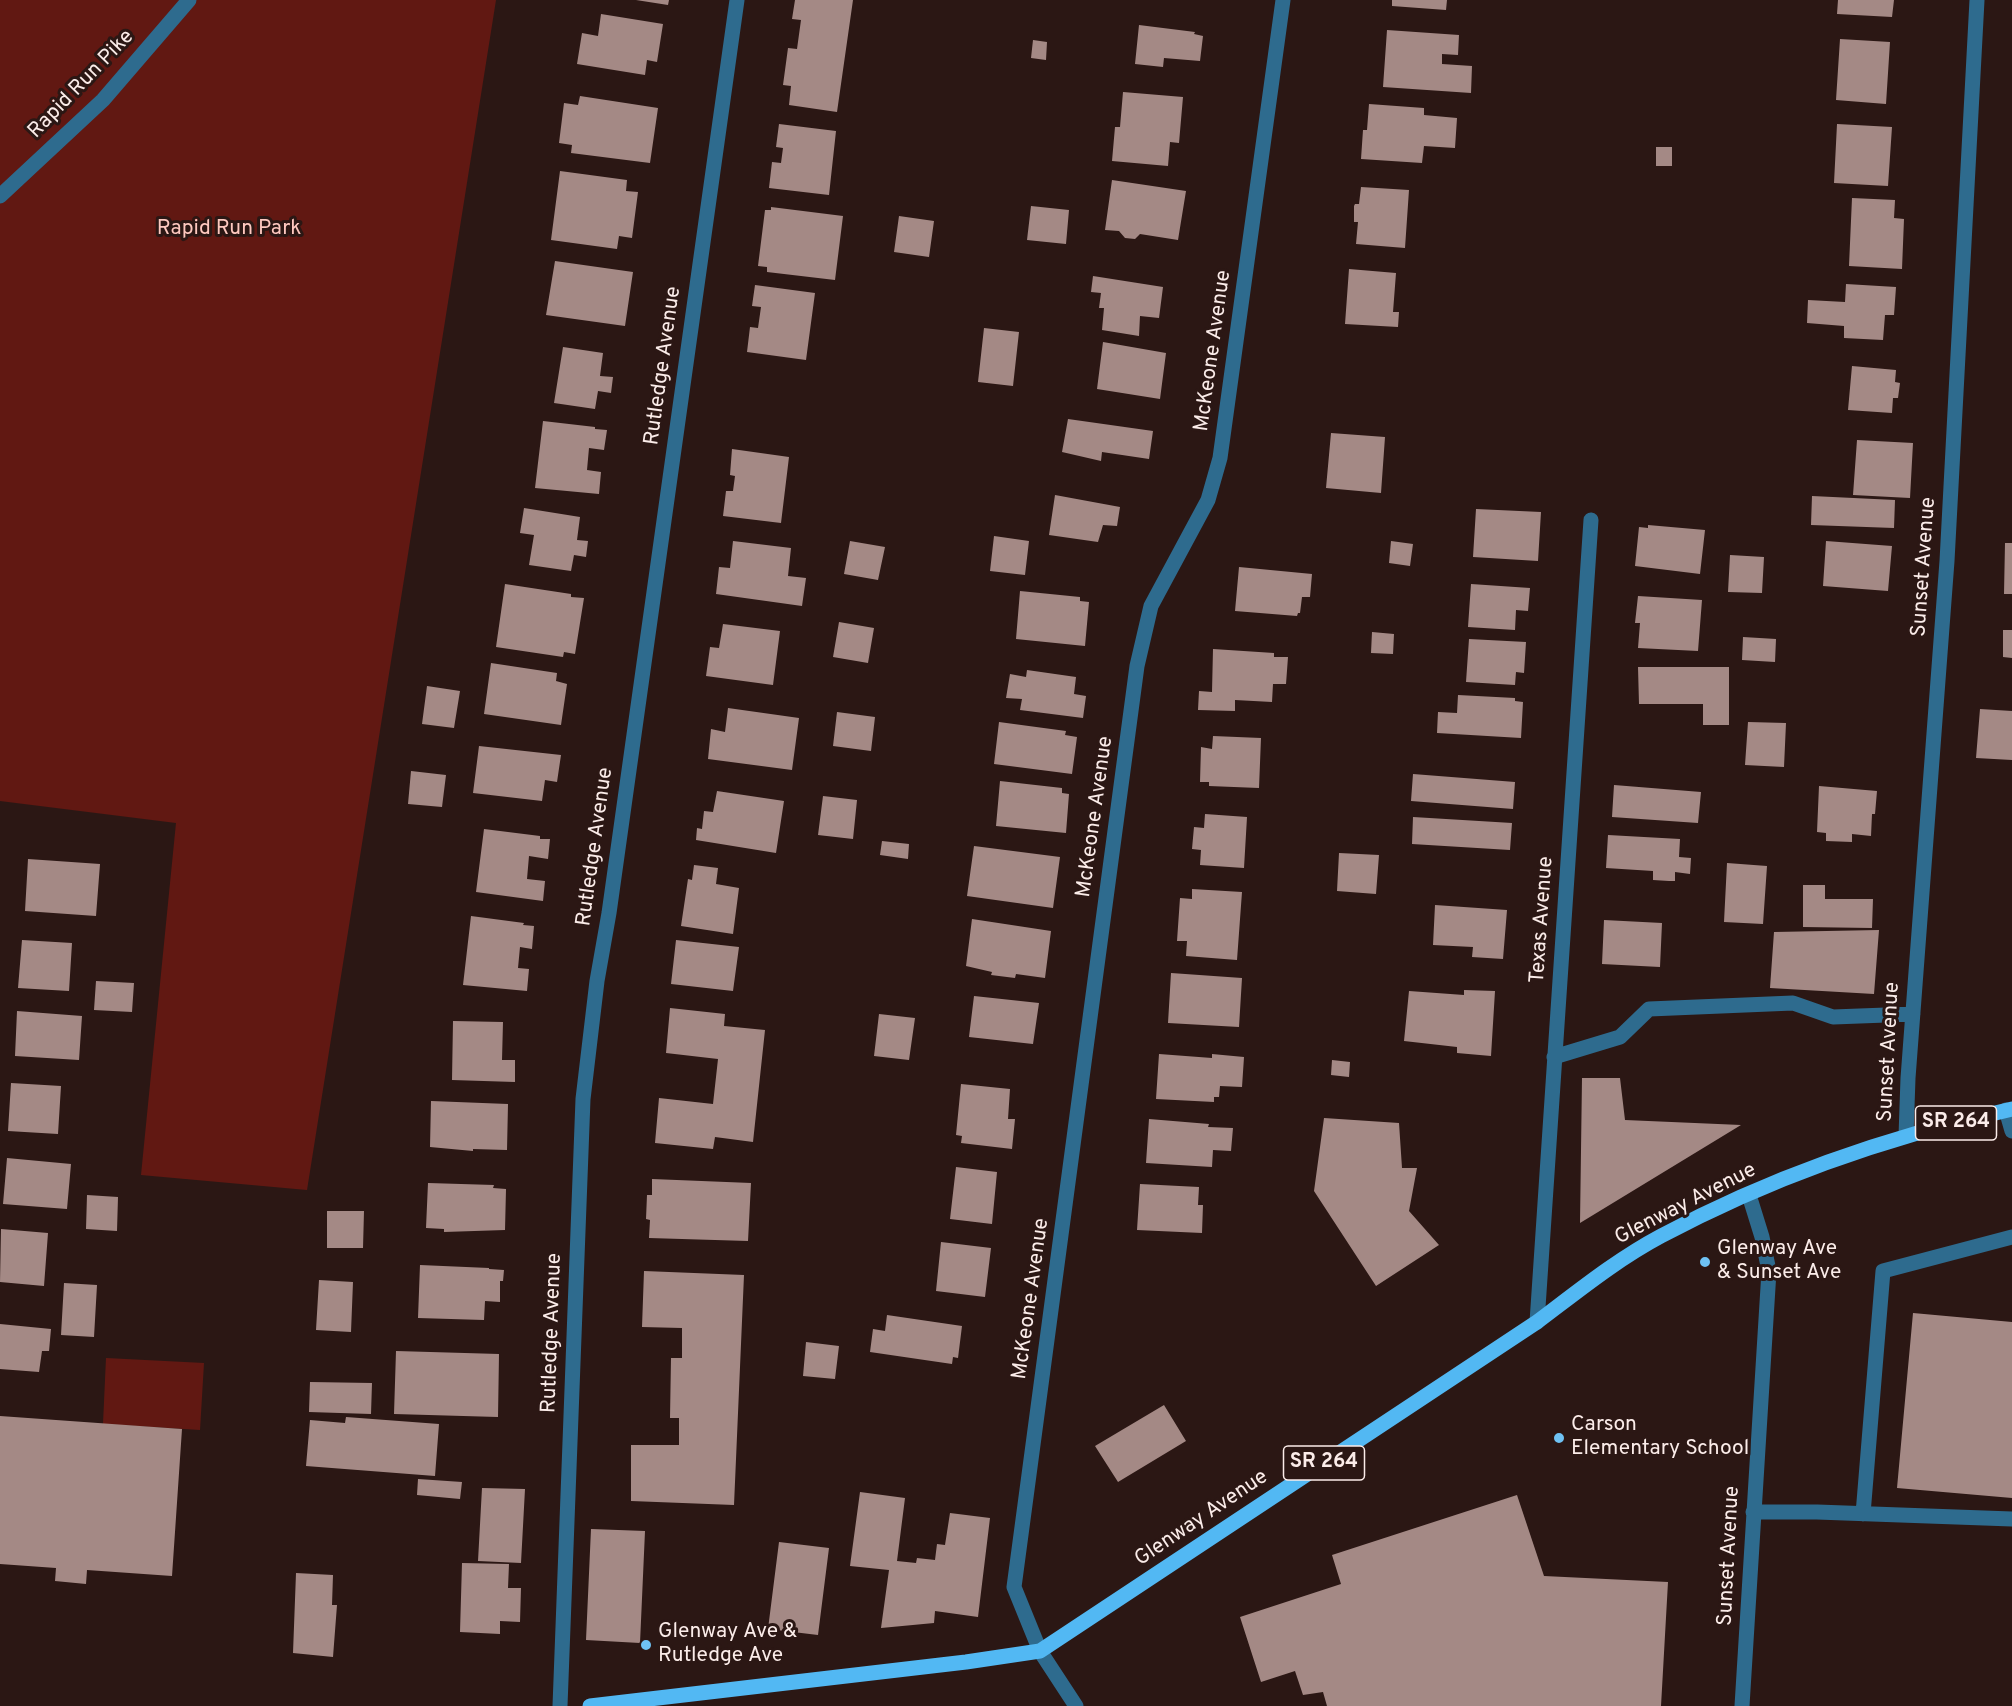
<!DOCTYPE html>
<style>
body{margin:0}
canvas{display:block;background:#2b1714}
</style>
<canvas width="2012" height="1706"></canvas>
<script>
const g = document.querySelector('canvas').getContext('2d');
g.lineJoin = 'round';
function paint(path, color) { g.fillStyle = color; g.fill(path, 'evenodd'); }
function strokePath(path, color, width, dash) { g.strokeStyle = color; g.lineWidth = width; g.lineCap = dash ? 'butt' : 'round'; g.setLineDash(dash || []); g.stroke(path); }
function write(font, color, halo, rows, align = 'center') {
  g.font = font + ' Overpass,sans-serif'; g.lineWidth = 6; g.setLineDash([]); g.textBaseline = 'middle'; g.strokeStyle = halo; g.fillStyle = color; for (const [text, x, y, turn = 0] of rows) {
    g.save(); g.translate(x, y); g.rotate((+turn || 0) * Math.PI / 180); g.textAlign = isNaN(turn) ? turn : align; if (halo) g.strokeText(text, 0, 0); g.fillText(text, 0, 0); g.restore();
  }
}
const green = new Path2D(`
 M0,0H496L307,1190L141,1175L176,823L0,801Z
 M106,1358L204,1363L200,1430L103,1424Z`);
const building = new Path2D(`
 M636,0H669L668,5Z
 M795,0H853L837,112L789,105L791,86L783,85L788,48L797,49L801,20L792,19Z
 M1392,0H1447L1446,10L1392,6Z
 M1838,0H1894L1892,17L1837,14Z
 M601,14L663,24L657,62L647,60L645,75L577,64L582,33L598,36Z
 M1139,25L1195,32L1194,34L1203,36L1200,61L1164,58L1163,67L1135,64Z
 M1387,30L1459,35L1458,55L1442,54V64L1472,66L1471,93L1383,87Z
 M1840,39L1890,42L1886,104L1836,100Z
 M1033,40L1047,42L1046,60L1031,58Z
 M1123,92L1183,97L1179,143L1170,142L1168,166L1112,161L1115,127H1120Z
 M580,96L658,108L650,163L571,153L572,145L559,143L564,103L578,105Z
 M1369,104L1424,108V115L1457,118L1455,148L1424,146L1422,163L1361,159L1363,130H1367Z
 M779,124L836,131L829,195L769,188L772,162L781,163L783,148L776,147Z
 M1837,124L1892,127L1888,186L1834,183Z
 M1656,147H1672V166H1656Z
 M560,171L627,180L626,191L638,192L632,238L619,236L617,249L551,240Z
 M1112,180L1186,191L1178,240L1140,234L1135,239L1125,238L1119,231L1105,230Z
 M1361,187L1409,190L1405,248L1356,244L1358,222H1354V206L1355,204H1359Z
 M1852,198L1895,200L1894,218L1904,219L1902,269L1849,266Z
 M1031,206L1069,210L1066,244L1027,240Z
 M771,207L843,216L835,280L767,272V267L758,266L765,210H771Z
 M899,216L934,221L929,257L894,252Z
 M555,261L633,272L625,326L546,315Z
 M1349,269L1396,273L1393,312H1399L1398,327L1345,324Z
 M1093,276L1163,287L1159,318L1140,316L1139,336L1102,330L1104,308H1099L1101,293L1091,292Z
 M1846,284L1896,287L1894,315H1885L1883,340L1844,338V326L1807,323L1808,300L1845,302Z
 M755,285L815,293L806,360L747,352L750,327L758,328L761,307L752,306Z
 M984,328L1019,332L1013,386L978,382Z
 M1103,342L1166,353L1160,399L1097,389Z
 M563,347L603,353L600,376L613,377L611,393L598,391L595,409L554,403Z
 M1852,366L1896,370L1895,382L1900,383L1898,398H1893L1892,413L1848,410Z
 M1068,419L1153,431L1149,459L1102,452L1101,461L1062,452Z
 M543,421L595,427V429L607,430L604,450L589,448L587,470L601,472L599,494L535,488Z
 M1331,433L1385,437L1381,493L1326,488Z
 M1857,440L1913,443L1910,498L1853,495Z
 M732,449L789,457L781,523L723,516L726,491H733L735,476L730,475Z
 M1055,495L1120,507L1117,526L1103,525L1098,542L1049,535Z
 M1812,496L1895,500L1894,528L1811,525Z
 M524,508L580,517L577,540L588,541L586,557L574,555L571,571L529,565L534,535L520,533Z
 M1476,509L1541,512L1538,561L1473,557Z
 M1648,525L1705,530L1700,574L1635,566L1639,527L1648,528Z
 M994,536L1029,541L1025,575L990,571Z
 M733,541L791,548L788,576L806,578L802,606L716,594L719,567L730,568Z
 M850,541L885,547L878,580L844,574Z
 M1391,541L1413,544L1410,566L1389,563Z
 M1826,541L1892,546L1888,591L1823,586Z
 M2005,543H2012V594H2004Z
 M1730,555L1764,557L1762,593L1728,592Z
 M1239,567L1312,574L1310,597H1302L1300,613H1298L1297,616L1235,611Z
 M505,584L571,594V597L584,598L575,654L564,652L563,657L496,647Z
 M1471,584L1530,588L1528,611L1516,610L1515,630L1468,627Z
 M1020,591L1080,597V601L1089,602L1085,646L1016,639Z
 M1638,596L1702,600L1698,651L1638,648L1640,623H1635Z
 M839,622L874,628L868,663L833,657Z
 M723,624L780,631L773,685L706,676L710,647L719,648Z
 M2003,630H2012V658L2003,657Z
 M1372,632L1394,634L1393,654L1371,653Z
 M1743,637L1776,639L1775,662L1742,660Z
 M1469,639L1526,642L1524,673L1516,672L1515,685L1466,682Z
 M1213,649L1274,653V657H1288L1286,684H1273L1272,702L1235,700V711L1198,710L1199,691L1212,692Z
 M491,663L557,673L556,681L567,684L561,725L484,714Z
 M1638,667H1729V725H1703V704H1639Z
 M1027,670L1076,677L1074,694L1086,696L1083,718L1020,710L1022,699L1006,698L1010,674L1026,677Z
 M427,686L460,691L454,728L422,724Z
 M1458,695L1515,698V701L1523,702L1521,738L1437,733L1438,712L1457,713Z
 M728,708L799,718L792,770L708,759L711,729L725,732Z
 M1980,709L2012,711V760L1976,758Z
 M837,712L875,717L871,751L833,746Z
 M999,722L1066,731L1065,735L1077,737L1072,774L994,764Z
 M1748,722L1786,723L1784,767L1745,765Z
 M1213,736L1261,738L1259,788L1209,786V782H1200L1201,747L1212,749Z
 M479,746L561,755L557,782L545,780L542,801L473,793Z
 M411,771L446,775L442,807L408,804Z
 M1413,774L1515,782L1513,809L1411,801Z
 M1000,781L1062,788V793L1069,794L1066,833L996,826Z
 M1614,785L1701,792L1698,823L1612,817Z
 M1819,786L1877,791L1875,814H1872L1871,836L1852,834V842L1826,841V833L1817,832Z
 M717,791L784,801L776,853L696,840L697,828L702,829L704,811L713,812Z
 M823,796L857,800L853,839L818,835Z
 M1205,814L1247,817L1244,868L1200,865L1201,850L1192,849L1194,827L1204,828Z
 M1413,817L1512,823L1510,850L1412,844Z
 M484,829L540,836V839H550L548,859L529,856L527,879L545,881L543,901L476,892Z
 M1608,835L1680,839L1679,857L1691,858L1690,874L1675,872V881H1669L1653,880V871L1606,868Z
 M882,841L909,844L908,859L880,855Z
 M974,846L1060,857L1053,908L967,896Z
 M1339,853L1379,855L1376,894L1337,891Z
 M28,859L100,864L96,916L25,911Z
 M1727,863L1767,866L1763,924L1724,922Z
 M694,865L718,868L716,884L739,888L733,934L681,926L688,879L692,880Z
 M1803,885H1825V899H1873L1872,928L1803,927Z
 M1192,889L1242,892L1237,960L1186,956L1187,941H1177L1180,898L1192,899Z
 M1435,905L1507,910L1503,959L1472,957L1473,947L1433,945Z
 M471,916L524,923L523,925L534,926L532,949L520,947L518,968L529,969L527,991L463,985Z
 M972,919L1051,931L1045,978L1016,974L1015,978L991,975L992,972L966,966Z
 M1604,920L1662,923L1660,967L1602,964Z
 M1879,930L1874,994L1770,988L1774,932Z
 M22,940L72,943L69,991L18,988Z
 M676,940L739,947L733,991L671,984Z
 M1171,973L1242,978L1239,1027L1168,1023Z
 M96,981L134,983L132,1012L94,1010Z
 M1464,990L1495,991L1491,1056L1457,1053V1047L1404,1041L1409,991L1464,995Z
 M974,996L1039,1003L1033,1044L969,1037Z
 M670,1008L725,1014L724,1026L765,1030L753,1142L715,1137L713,1149L655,1143L659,1098L713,1104L718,1059L666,1053Z
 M17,1011L82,1016L79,1060L15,1056Z
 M879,1014L915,1018L909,1060L874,1056Z
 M453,1021L503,1022L502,1060H515V1082L452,1080Z
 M1159,1054L1212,1058V1054L1244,1057L1242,1087L1220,1086L1219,1097H1214V1102L1156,1099Z
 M1332,1060L1350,1062L1349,1077L1331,1075Z
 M1582,1078H1620L1625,1120L1741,1125L1580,1223Z
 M11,1083L61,1086L58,1134L8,1131Z
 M961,1084L1010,1089L1008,1119H1015L1012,1149L961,1143L962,1136L956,1135Z
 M431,1101L508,1104L507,1150L473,1149V1151L430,1147Z
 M1324,1118L1399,1123L1402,1168H1417L1409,1211L1439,1245L1376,1286L1314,1191Z
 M1149,1119L1209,1124L1208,1127L1233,1128L1231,1151L1213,1150L1212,1167L1146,1163Z
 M7,1158L71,1164L67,1209L3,1204Z
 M956,1167L997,1172L992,1224L950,1219Z
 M652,1179L751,1183L748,1241L649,1238L650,1220L646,1219L647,1195H652Z
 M428,1183L494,1185L493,1188L506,1189L505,1230L444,1232V1229L426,1228Z
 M1140,1184L1199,1187L1198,1205H1203L1202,1233L1137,1230Z
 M87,1195L118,1197L117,1231L86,1229Z
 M327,1211H364L363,1248H327Z
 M1,1229L48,1233L44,1286L0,1282Z
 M941,1242L991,1248L985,1297L936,1291Z
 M420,1265L489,1268V1269L504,1270L503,1281H500V1302L485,1301L484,1320L418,1318Z
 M644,1271L744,1275L734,1505L631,1501V1445H679V1418H670L671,1358H682V1328L642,1327Z
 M319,1280L353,1282L351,1332L316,1330Z
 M64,1283L97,1285L94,1337L61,1335Z
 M1913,1313L2012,1322V1498L1897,1488Z
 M887,1315L962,1326L958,1358L953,1357L952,1364L870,1352L873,1329L885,1331Z
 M0,1324L51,1329L49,1351H42L39,1372L0,1369Z
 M806,1342L839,1346L835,1379L803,1376Z
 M396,1351L499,1354L498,1417L394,1414Z
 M310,1382L372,1383L371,1414L309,1412Z
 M1164,1405L1186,1441L1118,1482L1095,1446Z
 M0,1416L182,1429L172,1576L87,1570L86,1584L55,1581L56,1568L0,1564Z
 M346,1417L439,1424L435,1476L306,1466L310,1420L345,1423Z
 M418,1479L462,1482L460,1499L417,1495Z
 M482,1488L525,1489L521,1563L478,1561Z
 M860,1492L905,1498L897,1561L916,1563L917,1558L935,1560L937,1544L945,1545L950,1513L990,1518L978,1617L935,1611L934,1623L881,1628L889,1570L850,1566Z
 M1517,1495L1544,1576L1668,1582L1661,1706H1327L1323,1692L1303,1695L1295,1671L1261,1682L1240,1617L1341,1584L1332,1555Z
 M591,1529L645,1531L640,1643L586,1640Z
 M779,1542L829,1548L818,1635L768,1629Z
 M462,1563L509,1564L508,1588H521L520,1622L500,1621V1634L460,1632Z
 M296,1573L333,1575L332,1605H337L333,1657L293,1653Z`);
const minor = new Path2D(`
 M0,196L103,100L189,0
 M1554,1057L1620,1037L1649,1009L1793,1003L1833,1017L1913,1014
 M2006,1110L2012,1131
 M1906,1136L1908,1078L1947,561L1977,0
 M1537,1322L1591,520
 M1753,1512H1817L2012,1519
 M1863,1514L1883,1271L2012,1237
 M560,1706L583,1099L597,981L609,913L737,0
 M1076,1706L1040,1651L1014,1587L1137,666L1151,606L1208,500L1220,458L1283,0
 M1742,1706L1769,1271L1762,1237L1749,1195`);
const major = new Path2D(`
 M590,1706L966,1662L1040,1651L1537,1322C1577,1292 1616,1260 1661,1236C1771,1177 1890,1136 2012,1109`);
const markers = [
 [1705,1262,6,"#6fc2f4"],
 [1559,1438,6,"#6fc2f4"],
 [646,1645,6,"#6fc2f4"]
];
const shields = [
 [1956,1123,81],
 [1324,1463,81]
];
const shieldNames = [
 ["SR 264",1956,1123],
 ["SR 264",1324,1463]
];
const streetNames = [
 ["Rapid Run Pike",82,85,-46],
 ["McKeone Avenue",1214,351,-82],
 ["Rutledge Avenue",664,366,-82],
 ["Sunset Avenue",1925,567,-86],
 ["McKeone Avenue",1096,817,-82],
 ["Rutledge Avenue",596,847,-82],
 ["Texas Avenue",1543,920,-86],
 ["Sunset Avenue",1890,1052,-87],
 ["Glenway Avenue",1686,1205,-27],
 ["McKeone Avenue",1032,1299,-82],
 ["Rutledge Avenue",553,1333,-88],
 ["Glenway Avenue",1202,1519,-34],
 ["Sunset Avenue",1730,1556,-87]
];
const parkNames = [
 ["Rapid Run Park",229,230]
];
const poiNames = [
 ["Glenway Ave",1717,1250],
 ["& Sunset Ave",1717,1274],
 ["Carson",1571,1426],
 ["Elementary School",1571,1450],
 ["Glenway Ave &",658,1633],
 ["Rutledge Ave",658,1657]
];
paint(green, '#611812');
paint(building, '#a48985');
strokePath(minor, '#2e6b8e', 15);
strokePath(major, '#52b8f3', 15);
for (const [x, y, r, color] of markers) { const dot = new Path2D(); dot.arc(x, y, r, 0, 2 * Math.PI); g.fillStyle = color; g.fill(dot); strokePath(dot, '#2b1714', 2); }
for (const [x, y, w] of shields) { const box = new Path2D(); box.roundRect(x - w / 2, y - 17, w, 34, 4.5); g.fillStyle = '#2b1714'; g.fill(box); strokePath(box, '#fbece9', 1.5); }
write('bold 20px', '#fbece9', null, shieldNames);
write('21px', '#fbece9', '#2b1714', streetNames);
write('21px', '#fec8bf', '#2b1714', parkNames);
write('21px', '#fbece9', '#2b1714', poiNames, 'left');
</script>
